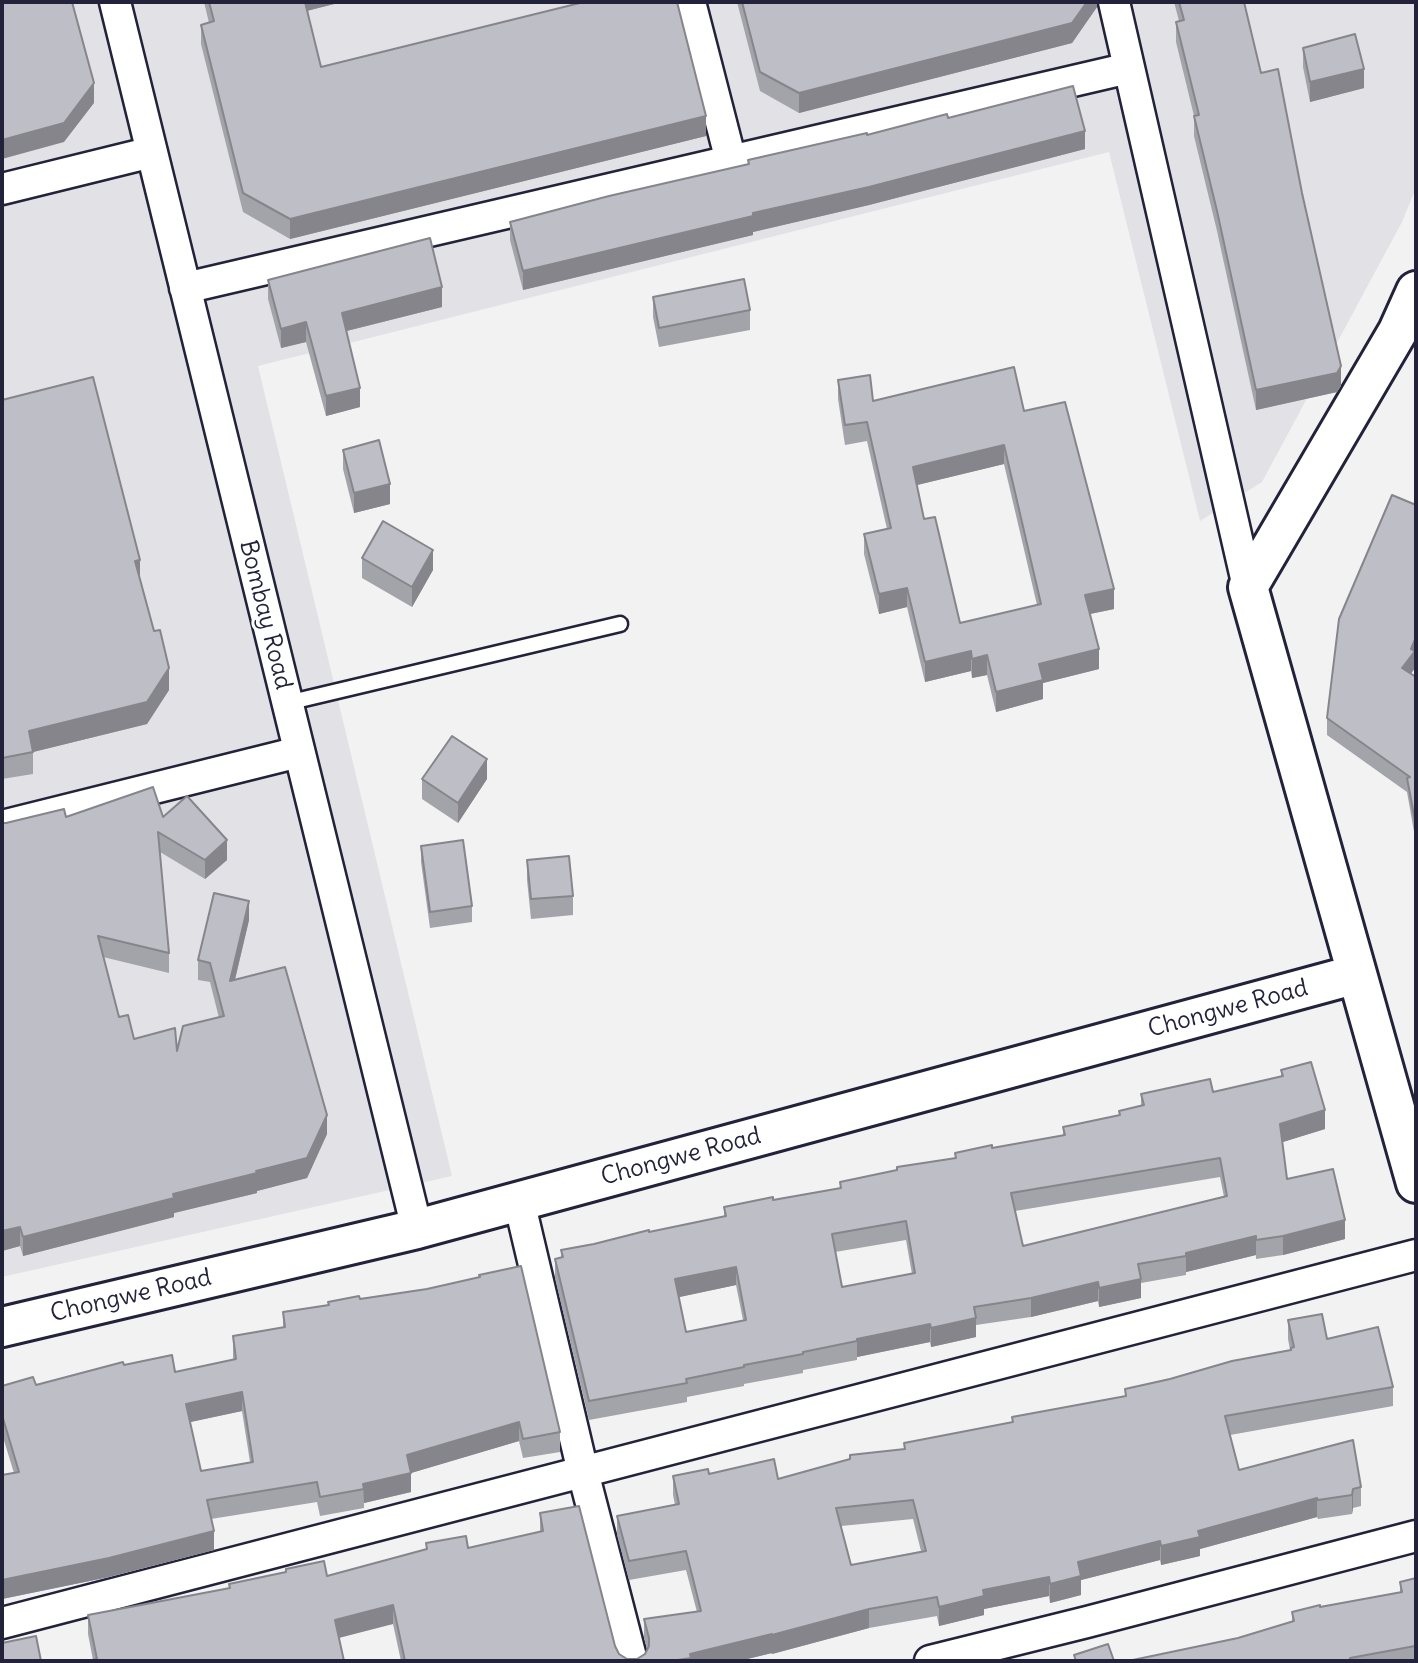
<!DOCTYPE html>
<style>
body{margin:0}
#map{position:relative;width:1418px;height:1663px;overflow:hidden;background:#f2f2f3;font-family:Delius,sans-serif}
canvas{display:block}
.frame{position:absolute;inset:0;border:4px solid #22223b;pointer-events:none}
</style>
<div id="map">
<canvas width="1418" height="1663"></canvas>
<div class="frame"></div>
</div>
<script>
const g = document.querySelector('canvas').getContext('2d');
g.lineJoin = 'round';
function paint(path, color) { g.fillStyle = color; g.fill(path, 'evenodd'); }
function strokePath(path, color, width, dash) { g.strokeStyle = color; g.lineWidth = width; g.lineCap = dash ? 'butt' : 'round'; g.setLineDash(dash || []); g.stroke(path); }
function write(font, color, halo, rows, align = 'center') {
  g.font = font + ' Delius,sans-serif'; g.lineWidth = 6; g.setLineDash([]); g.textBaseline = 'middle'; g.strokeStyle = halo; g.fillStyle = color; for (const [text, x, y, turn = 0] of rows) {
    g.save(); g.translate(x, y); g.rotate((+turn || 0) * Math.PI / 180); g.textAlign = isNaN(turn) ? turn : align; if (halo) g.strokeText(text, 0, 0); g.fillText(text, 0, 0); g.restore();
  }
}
const built = new Path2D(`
 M2,2H1416V188L1402,222L1262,482L1200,521L1109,152L258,366L452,1176L2,1277Z`);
const lane = new Path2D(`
 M287,703L620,624`);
const street = new Path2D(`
 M115,2L417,1229
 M690,2L731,161
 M1114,2L1248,587
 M2,189L152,152
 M185,288L1129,68
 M2,826L299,752
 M519,1201L583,1472L632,1661
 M2,1623L1416,1255
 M930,1661L1087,1622L1416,1536`);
const secondary = new Path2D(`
 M1416,291L1398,331L1248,587L1416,1183
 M2,1327L417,1229L1357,974`);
const wall = new Path2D(`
 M204,2H342L307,11L321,67L706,136L290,239L243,212L201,44V25L209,23Z
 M737,2H1097V7L1072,43L799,113L760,91Z
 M1174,2H1244L1261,73L1341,386L1337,392L1256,410L1217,231L1194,136V116L1176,42V22L1179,21Z
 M1303,48L1364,88L1310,102L1303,67Z
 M948,118L1085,149L869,205L753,232V235L523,290L510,240V222L748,164V160Z
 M268,280L442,307L347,331L360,407L326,416L306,342L281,348L268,299Z
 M653,297L750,310V330L659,347L653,317Z
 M838,380L873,401L1024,411L1114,609L1090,614L1099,669L1043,683V699L996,712L987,675L972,678L971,671L925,682L907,607L879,614L864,554V534L887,529L867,441L845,445L838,399ZM1004,464L1037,605L960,623L924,519L917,485Z
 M2,400L140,578L169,690L147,724L33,752V774L2,779Z
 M343,450L390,504L354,513L343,469Z
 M1416,505V654L1415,657V668L1411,674L1416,677V843L1407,792L1327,735V718Z
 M362,558L433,570L412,607L362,578Z
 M422,779H487L458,823L422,799Z
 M66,817H163L227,860L205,879L160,852L169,953V973L103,957L119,1017L134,1039L177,1051L219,1018L210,982L198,980V960L249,920L235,980L327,1134L307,1178L257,1191V1193L174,1213V1217L23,1256L20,1246L2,1251Z
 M421,846L472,906V922L430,928L421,862Z
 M527,860L573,896V915L531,919L527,880Z
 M1281,1070L1325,1129L1282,1142L1287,1179L1345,1239L1283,1255L1256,1259V1255L1186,1272V1275L1141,1283V1298L1099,1307L1098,1301L1031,1317L976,1325V1337L931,1347L930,1342L857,1357V1360L803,1370V1373L744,1384V1386L687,1397V1402L589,1420L555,1278V1259L561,1257V1250L594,1244L724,1217V1207L773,1200L840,1188V1182L955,1158V1153L992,1148L1063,1135V1127L1119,1116V1111L1141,1106V1094L1213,1092L1281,1076ZM1220,1177L1224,1197L1023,1246L1015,1211ZM906,1240L912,1274L842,1287L835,1252ZM736,1285L743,1320L686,1332L679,1297Z
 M360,1299L560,1432V1452L523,1458L519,1441L411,1473V1492L364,1503V1508L320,1516L317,1502L211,1519L214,1550L109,1577L2,1599V1475L14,1473L2,1434V1386L36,1385L124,1365L175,1372L233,1360V1336L283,1327V1312L328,1305ZM242,1411L250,1462L201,1471L190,1422Z
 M1288,1320L1327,1339L1393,1387V1406L1230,1435L1239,1470L1361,1487V1506L1353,1508L1352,1514L1318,1519L1317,1517L1200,1549V1556L1161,1565L1160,1560L1081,1580V1595L1050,1603L1049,1596L984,1609V1615L939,1626L937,1616L869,1628L772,1654V1653L739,1661H401L393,1624L93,1660L88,1634V1615L229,1588V1584L286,1573V1569L327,1576L426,1549V1543L468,1548L540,1532V1513L619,1654L627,1659H637L645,1654L647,1649L644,1638V1619L697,1612L686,1570L629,1580L617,1535V1516L675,1505L673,1495V1476L709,1474L778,1479L904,1449V1443L1012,1423V1417L1125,1396V1389L1290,1350L1288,1339ZM913,1519L921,1551L851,1565L841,1526Z
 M1416,1578V1661H1128L1238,1638L1292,1622V1612L1400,1592V1582Z`);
const shadedWall = new Path2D(`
 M302,2H342L302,12Z
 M1087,2H1097V7L1072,43L799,113V93Z
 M1364,69V88L1310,102V82Z
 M94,83V103L64,142L2,159V140Z
 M706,116V136L290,239V219Z
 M1085,131V149L869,205L753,232V235L523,290V271Z
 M442,287V307L342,332V313Z
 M306,322V342L281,348V329Z
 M1341,366V386L1337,392L1256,410V390Z
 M360,388V407L326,416V396Z
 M1004,445V464L913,486V467Z
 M390,484V504L354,513V493Z
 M433,550V570L412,607V587Z
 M140,560V581L135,561Z
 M907,588V607L879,614V594Z
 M1114,589V609L1085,615V595Z
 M1416,637L1415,668L1402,685V668Z
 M1099,649V669L1043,683V699L996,712V692L1039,664Z
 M971,651V671L925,682V662Z
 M987,655V675L972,678V659Z
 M169,668V690L147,724L29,753V731Z
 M487,759V779L458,823V803Z
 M227,840V860L205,879V860Z
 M249,901V920L230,1000V981Z
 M1325,1110V1129L1280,1143V1124Z
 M327,1115V1134L307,1178L257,1191V1193L174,1213V1217L23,1256V1237L173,1194L256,1171Z
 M1345,1220V1239L1283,1255V1236Z
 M20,1227V1246L2,1251V1231Z
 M1256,1236V1255L1186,1272V1253Z
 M736,1267V1285L675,1298V1279Z
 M1141,1279V1298L1099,1307V1288Z
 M1098,1282V1301L1031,1317V1298Z
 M976,1318V1337L931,1347V1328Z
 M930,1324V1342L857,1357V1339Z
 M242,1392V1411L186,1423V1404Z
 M519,1422V1441L411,1473V1492L364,1503L363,1484L407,1455Z
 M1353,1489V1508L1352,1514V1495Z
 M1317,1498V1517L1200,1549V1556L1161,1565V1546L1198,1531Z
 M214,1531V1550L109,1577L2,1599V1580Z
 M1160,1541V1560L1081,1580V1595L1050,1603V1584L1078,1562Z
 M1049,1577V1596L984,1609V1615L939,1626V1607L983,1590Z
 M393,1605V1624L335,1639V1620Z
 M869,1609V1628L772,1654V1635Z
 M772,1634V1653L739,1661H691L690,1654Z`);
const building = new Path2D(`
 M2,2H72L94,83L64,123L2,140Z
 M209,2H305L321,67L584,2H677L706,116L290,219L243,193L201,25L214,21Z
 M742,2H1087L1072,23L799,93L760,72Z
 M1179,2H1244L1261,73L1278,69L1302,193L1341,366L1337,373L1256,390L1217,211L1194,116L1199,115L1176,22L1184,20Z
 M1355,34L1364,69L1310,82L1303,48Z
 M1073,86L1085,131L869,187L753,213V216L523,271L510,222L609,196L749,164L748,160L867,133V135L947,114L948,118Z
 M430,238L442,287L342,313L360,388L326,396L306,322L281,329L268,280Z
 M744,279L750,310L659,328L653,297Z
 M1014,367L1024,411L1065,402L1114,589L1085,595L1099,649L1039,664L1043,680L996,692L987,655L972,659L971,651L925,662L907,588L879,594L864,534L891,528L867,422L845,425L838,380L870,375L873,401ZM1004,445L1041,604L960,623L935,517L924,519L913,467Z
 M93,377L140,560L135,561L154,631L160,630L169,668L147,702L29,731L33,752L2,758V400Z
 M379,440L390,484L354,493L343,450Z
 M1392,495L1416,505V637L1411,649L1415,651L1402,668L1416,677V826L1407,778L1410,777L1327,718L1339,619Z
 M383,521L433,550L412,587L362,558Z
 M452,736L487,759L458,803L422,779Z
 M153,787L163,817L187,796L227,840L205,860L158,832L169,953L98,936L119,1017L128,1015L134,1039L175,1028L177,1051L183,1026L224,1016L210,963L198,960L214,893L249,901L230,981L285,967L327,1115L307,1158L256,1171L257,1173L173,1194L174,1198L23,1237L20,1227L2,1231V823H6L64,809L66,817Z
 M463,840L472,906L430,912L421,846Z
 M569,856L573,896L531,899L527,860Z
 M1311,1062L1325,1110L1280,1124L1287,1179L1333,1169L1345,1220L1283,1236L1256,1240V1236L1186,1253V1256L1138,1264L1141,1279L1099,1288L1098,1282L1031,1298L974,1307L976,1318L931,1328L930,1324L857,1339V1341L803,1352V1354L744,1365V1367L686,1379L687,1383L589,1401L555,1259L563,1257L561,1250L594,1244L649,1230V1232L726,1216L724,1207L773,1197V1200L841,1188L840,1182L897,1170V1167L956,1158L955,1153L992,1145V1148L1065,1135L1063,1127L1120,1115L1119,1111L1144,1105L1141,1094L1210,1079L1213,1092L1283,1076L1281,1070ZM1220,1158L1227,1196L1023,1246L1011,1193ZM906,1221L915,1273L842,1287L832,1234ZM736,1267L746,1320L686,1332L675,1279Z
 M521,1266L560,1432L523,1439L519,1422L407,1455L411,1473L363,1484L364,1489L320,1497L317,1482L207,1500L214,1531L109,1558L2,1580V1475L19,1472L2,1415V1386L33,1377L36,1385L123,1362L124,1365L172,1355L175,1372L236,1359L233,1336L285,1327L283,1312L329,1305L328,1302L359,1296L360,1299L427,1289L480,1277L479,1275ZM242,1392L253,1462L201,1471L186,1404Z
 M1322,1314L1327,1339L1378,1327L1393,1387L1225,1416L1239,1470L1353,1440L1361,1487L1353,1489L1352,1495L1318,1500L1317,1498L1198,1531L1200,1537L1161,1546L1160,1541L1078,1562L1081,1576L1050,1584L1049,1577L983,1590L984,1596L939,1607L937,1597L869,1609L772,1635V1634L690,1654L691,1658L671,1661H405L393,1605L335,1620L344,1661H87L97,1659L88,1615L230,1588L229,1584L286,1572V1569L324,1561L327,1576L427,1549L426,1543L466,1536L468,1548L543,1531L540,1513L579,1506L615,1646L619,1654L627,1659H637L645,1654L649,1646V1638L644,1619L701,1611L686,1551L629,1561L617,1516L679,1504L673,1476L708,1469L709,1474L774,1459L778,1479L850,1459V1455L905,1449L904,1443L1013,1422L1012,1417L1126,1396L1125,1389L1170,1379L1232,1361L1291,1350V1348L1294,1347L1288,1320ZM913,1500L926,1551L851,1565L836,1508Z
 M1416,1578V1652L1415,1646L1350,1658V1661H1128L1238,1638L1294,1621L1292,1612L1320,1605V1607L1402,1592L1400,1582Z
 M36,1636L41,1661H2V1643Z
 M1108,1644L1114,1661H1076L1074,1655Z`);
const streetNames = [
 ["Bombay Road",265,615,76],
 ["Chongwe Road",1228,1009,-15],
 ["Chongwe Road",681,1157,-15],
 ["Chongwe Road",131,1296,-13]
];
paint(built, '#e2e2e6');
strokePath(lane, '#22223b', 19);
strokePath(street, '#22223b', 35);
strokePath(secondary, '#22223b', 44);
strokePath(lane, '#fff', 14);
strokePath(street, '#fff', 30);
strokePath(secondary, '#fff', 38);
paint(wall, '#a3a3aa');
paint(shadedWall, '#85858b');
paint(building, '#bebec6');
strokePath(building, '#85858b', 2);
write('24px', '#22223b', '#fff', streetNames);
</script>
